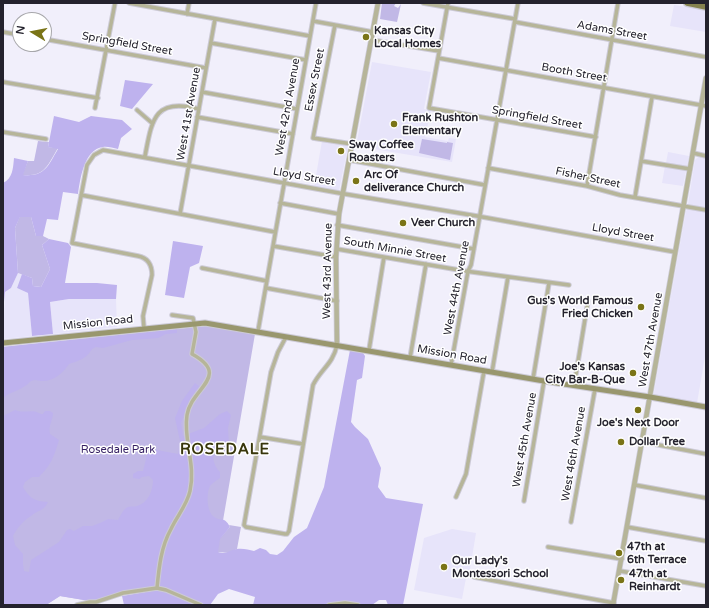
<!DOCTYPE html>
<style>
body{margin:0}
#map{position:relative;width:709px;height:608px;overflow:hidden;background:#f1effb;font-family:"Varela Round",sans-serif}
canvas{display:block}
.frame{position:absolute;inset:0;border:4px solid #24222d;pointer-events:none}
.north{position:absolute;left:12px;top:12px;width:40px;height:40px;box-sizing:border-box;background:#fff;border:1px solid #a7a7ab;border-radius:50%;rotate:280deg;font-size:11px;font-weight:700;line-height:16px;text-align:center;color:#24222d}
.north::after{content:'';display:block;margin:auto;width:14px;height:18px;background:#7a7417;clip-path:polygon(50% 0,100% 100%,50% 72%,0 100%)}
</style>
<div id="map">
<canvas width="709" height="608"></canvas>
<div class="frame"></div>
<div class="north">N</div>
</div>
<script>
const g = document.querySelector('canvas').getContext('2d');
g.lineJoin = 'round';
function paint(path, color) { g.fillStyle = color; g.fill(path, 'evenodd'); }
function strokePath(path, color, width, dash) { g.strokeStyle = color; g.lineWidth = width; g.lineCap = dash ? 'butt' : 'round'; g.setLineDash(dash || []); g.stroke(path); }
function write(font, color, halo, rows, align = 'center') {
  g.font = font + ' "Varela Round",sans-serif'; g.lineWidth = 3; g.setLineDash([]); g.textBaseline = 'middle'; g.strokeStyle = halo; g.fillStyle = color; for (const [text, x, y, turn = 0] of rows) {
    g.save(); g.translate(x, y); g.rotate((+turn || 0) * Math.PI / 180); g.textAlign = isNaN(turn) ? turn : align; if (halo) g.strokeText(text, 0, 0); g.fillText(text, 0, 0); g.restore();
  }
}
const built = new Path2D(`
 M674,5L706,10V32L670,26Z
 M372,62L431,72L424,109L431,111L425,137L448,141L449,138L456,139L452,162L356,146Z
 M322,141L348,146L339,191L314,187Z
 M668,152L689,156L687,166L666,163Z
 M698,157L706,158V208L688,204L695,160Z
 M665,166L685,169L686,171L683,186L662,183Z
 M688,209L706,212V351L697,403L656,396L654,394V392L686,211Z
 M18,273L22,274L17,288L28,293L32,336L3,339L5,292L11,288Z
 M69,299H116L117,327L53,334L50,302Z
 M452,529L476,533L469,575L466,578L462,599L414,590L424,538Z`);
const green = new Path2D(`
 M382,3H396L394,6L398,8L401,4L397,22L380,19Z
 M422,139L447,143V142L453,143L450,160L419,153Z
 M38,141L49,142L48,147L58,148C47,166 45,177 22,175L28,161H34Z
 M20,216L31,217L36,236H43L49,239L42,245L50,269L41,287L33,286L32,278L18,273L15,228Z
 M206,326L255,334L220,538L230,527L229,525L241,527L237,549L229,553L218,552L166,590L147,589L96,602L60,596L46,605H3V347Z`);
const forest = new Path2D(`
 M125,80L153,84L132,109L120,106Z
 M54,116L79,122L91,116L122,120L132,129L121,138L118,149C113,148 107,146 103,147C84,149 80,180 78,194L63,192L58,220L47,219L43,236H36L31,217H20L15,228L18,273L11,288L5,292L3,312V183C13,178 13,168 14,158L28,161L23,175C45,177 48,166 58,149L48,147Z
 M49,239L68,243L71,247L65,283H97L117,285L116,299H69L50,302L53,334L32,336L28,293L17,288L22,274L32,278L33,286L41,287L50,269L42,245Z
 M173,241L203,246L199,263L190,267L184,298L165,295Z
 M177,329V333L166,334L158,338L132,340L103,348L96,347L92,349C87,358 79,361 69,364C63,373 53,382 41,381C39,381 37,380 35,380C30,380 29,384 25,386C18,391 10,392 3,398V347Z
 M350,350L363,353L365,356L362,378L357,380L351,422L355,427L368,439L381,468L378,487L386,498L423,504L403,605H388L386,600H379L372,605H360L345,601L324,605H253L255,597L229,589L218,594L210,605H201L166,590L147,589L96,602L60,596L46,605H3V416L15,410C24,414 32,408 41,414H43L45,411H50L53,413C53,420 48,426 50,434L59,440C54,456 52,464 39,477H32L25,482L23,487C30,499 35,501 48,502C44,511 38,510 31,516C23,521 17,528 13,536L15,545L23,554V564L24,571L29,572L31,560L59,542L67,530L70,529L74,531L83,526H92L100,523L108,519L118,520C121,515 123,509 128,507C131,506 134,507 137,506C148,503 153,491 153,480L149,476L142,477L139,479L133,478V474L138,471H143L147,455L151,450H157L178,454L181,445L175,418L182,401L195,383L199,386L189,401L181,423L183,436L204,428L220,414L227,411L231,415L228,428L229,446C226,446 222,446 219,447C209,453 214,466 220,472V478C216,481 212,483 210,486C206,494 207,511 213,516C221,523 224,515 230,527L220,539L218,552C228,555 228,550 237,549C243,548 249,550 254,551L260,548L266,550L270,554L277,555L283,551L294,537L307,528L324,487Z
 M157,590L164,591L195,605H124L122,596Z`);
const minor = new Path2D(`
 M129,3L310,36
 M423,3L515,19
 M448,3L429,108L596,137
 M187,14L189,3
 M313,21L373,32
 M515,22L706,57
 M335,25L313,138L352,144
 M3,32L20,35
 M44,39L206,68
 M372,40L439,51
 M211,43L306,60
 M438,58L706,106
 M3,82L98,98
 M202,92L297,109
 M95,108L115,3
 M137,110L152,123
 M197,117L293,134
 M3,132L46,139
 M693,153L706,156
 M145,156C152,120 154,97 199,109
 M349,160L485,185
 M641,161L690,169
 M488,168L587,186L620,195L706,210
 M587,186L618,3
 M81,195L275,232
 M635,197L652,97
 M280,203L339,214
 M180,214L215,19
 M337,225L474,249
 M273,246L336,257
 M337,249L465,271L569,285
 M202,268L267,281
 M266,288L337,301
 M144,328L143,316L152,275C152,265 148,258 138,256L72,243L87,165L94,155L103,150L339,193L477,216L675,252
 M258,331L316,3
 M286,337L278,352L271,372L244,525L246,527L285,534H287L289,531L313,385C321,369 333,364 337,345
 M369,350L384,257
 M410,358L426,264
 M451,365L468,271L471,265L518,3
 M492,372L508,277
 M533,379L549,283
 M574,386L588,301
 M260,437L303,444
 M643,442L706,454
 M635,485L706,498
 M456,497L466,474L484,371
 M524,501L544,381
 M571,522L595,389
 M627,527L706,541
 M548,547L622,559
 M620,571L706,586
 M474,577L614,603
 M157,588C159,567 161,547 171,529C177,516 187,505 190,491C196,463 183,441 187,415C191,388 232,376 192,354L196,332L193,318L172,315
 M77,605L90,602H96L123,593L157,588L166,590L201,605
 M329,605L345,603L358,605`);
const tertiary = new Path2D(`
 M337,345L336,257L339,214L378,3
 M613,605L706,78`);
const secondary = new Path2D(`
 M3,343L205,323L544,381L650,397L706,407`);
const primary = new Path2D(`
 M687,3L706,7`);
const markers = [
 [366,37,4,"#7a7417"],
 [394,124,4,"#7a7417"],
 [341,151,4,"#7a7417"],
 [356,181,4,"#7a7417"],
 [403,223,4,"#7a7417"],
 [641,307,4,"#7a7417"],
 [633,373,4,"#7a7417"],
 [638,410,4,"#7a7417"],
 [621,442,4,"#7a7417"],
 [619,553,4,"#7a7417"],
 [444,567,4,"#7a7417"],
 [621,580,4,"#7a7417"]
];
const poiNames = [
 ["Kansas City",374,31],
 ["Local Homes",374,44],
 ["Frank Rushton",402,118],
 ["Elementary",402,131],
 ["Sway Coffee",349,145],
 ["Roasters",349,158],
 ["Arc Of",364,175],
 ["deliverance Church",364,188],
 ["Veer Church",411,223],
 ["Gus's World Famous",633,301,"right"],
 ["Fried Chicken",633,314,"right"],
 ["Joe's Kansas",625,367,"right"],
 ["City Bar-B-Que",625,380,"right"],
 ["Joe's Next Door",638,423,"center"],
 ["Dollar Tree",629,442],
 ["47th at",627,547],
 ["6th Terrace",627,560],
 ["Our Lady's",452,561],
 ["Montessori School",452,574],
 ["47th at",629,574],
 ["Reinhardt",629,587]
];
const streetNames = [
 ["Adams Street",612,31,10],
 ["Springfield Street",127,44,10],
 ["Booth Street",574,73,10],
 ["Essex Street",315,80,-79],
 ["West 42nd Avenue",288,107,-80],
 ["West 41st Avenue",189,114,-80],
 ["Springfield Street",537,118,10],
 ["Lloyd Street",304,177,10],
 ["Fisher Street",588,178,12],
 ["Lloyd Street",623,233,10],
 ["South Minnie Street",395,250,10],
 ["West 43rd Avenue",328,271,-89],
 ["West 44th Avenue",457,288,-79],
 ["Mission Road",98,323,-6],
 ["West 47th Avenue",651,340,-80],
 ["Mission Road",452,355,10],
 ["West 45th Avenue",525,440,-80],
 ["West 46th Avenue",574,454,-80]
];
const parkNames = [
 ["Rosedale Park",118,450]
];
const districtNames = [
 ["ROSEDALE",225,450]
];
paint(built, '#e7e4fa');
paint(green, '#c1b8e6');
paint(forest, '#beb2ee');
strokePath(minor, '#cccad6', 5.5);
strokePath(tertiary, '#cccad6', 6);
strokePath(secondary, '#cccad6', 7);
strokePath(primary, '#cccad6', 8);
strokePath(minor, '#b6b599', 3.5);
strokePath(tertiary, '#b6b599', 4.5);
strokePath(secondary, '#99976e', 5);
strokePath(primary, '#85824e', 5.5);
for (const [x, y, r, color] of markers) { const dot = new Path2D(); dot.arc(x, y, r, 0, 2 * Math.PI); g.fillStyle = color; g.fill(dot); strokePath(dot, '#fff', 1.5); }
write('bold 11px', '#24222d', '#fff', poiNames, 'left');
write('11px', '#24222d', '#fff', streetNames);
write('11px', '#341e62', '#fff', parkNames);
g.letterSpacing = '1px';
write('bold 15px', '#38360b', '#fff', districtNames);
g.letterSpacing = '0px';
</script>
